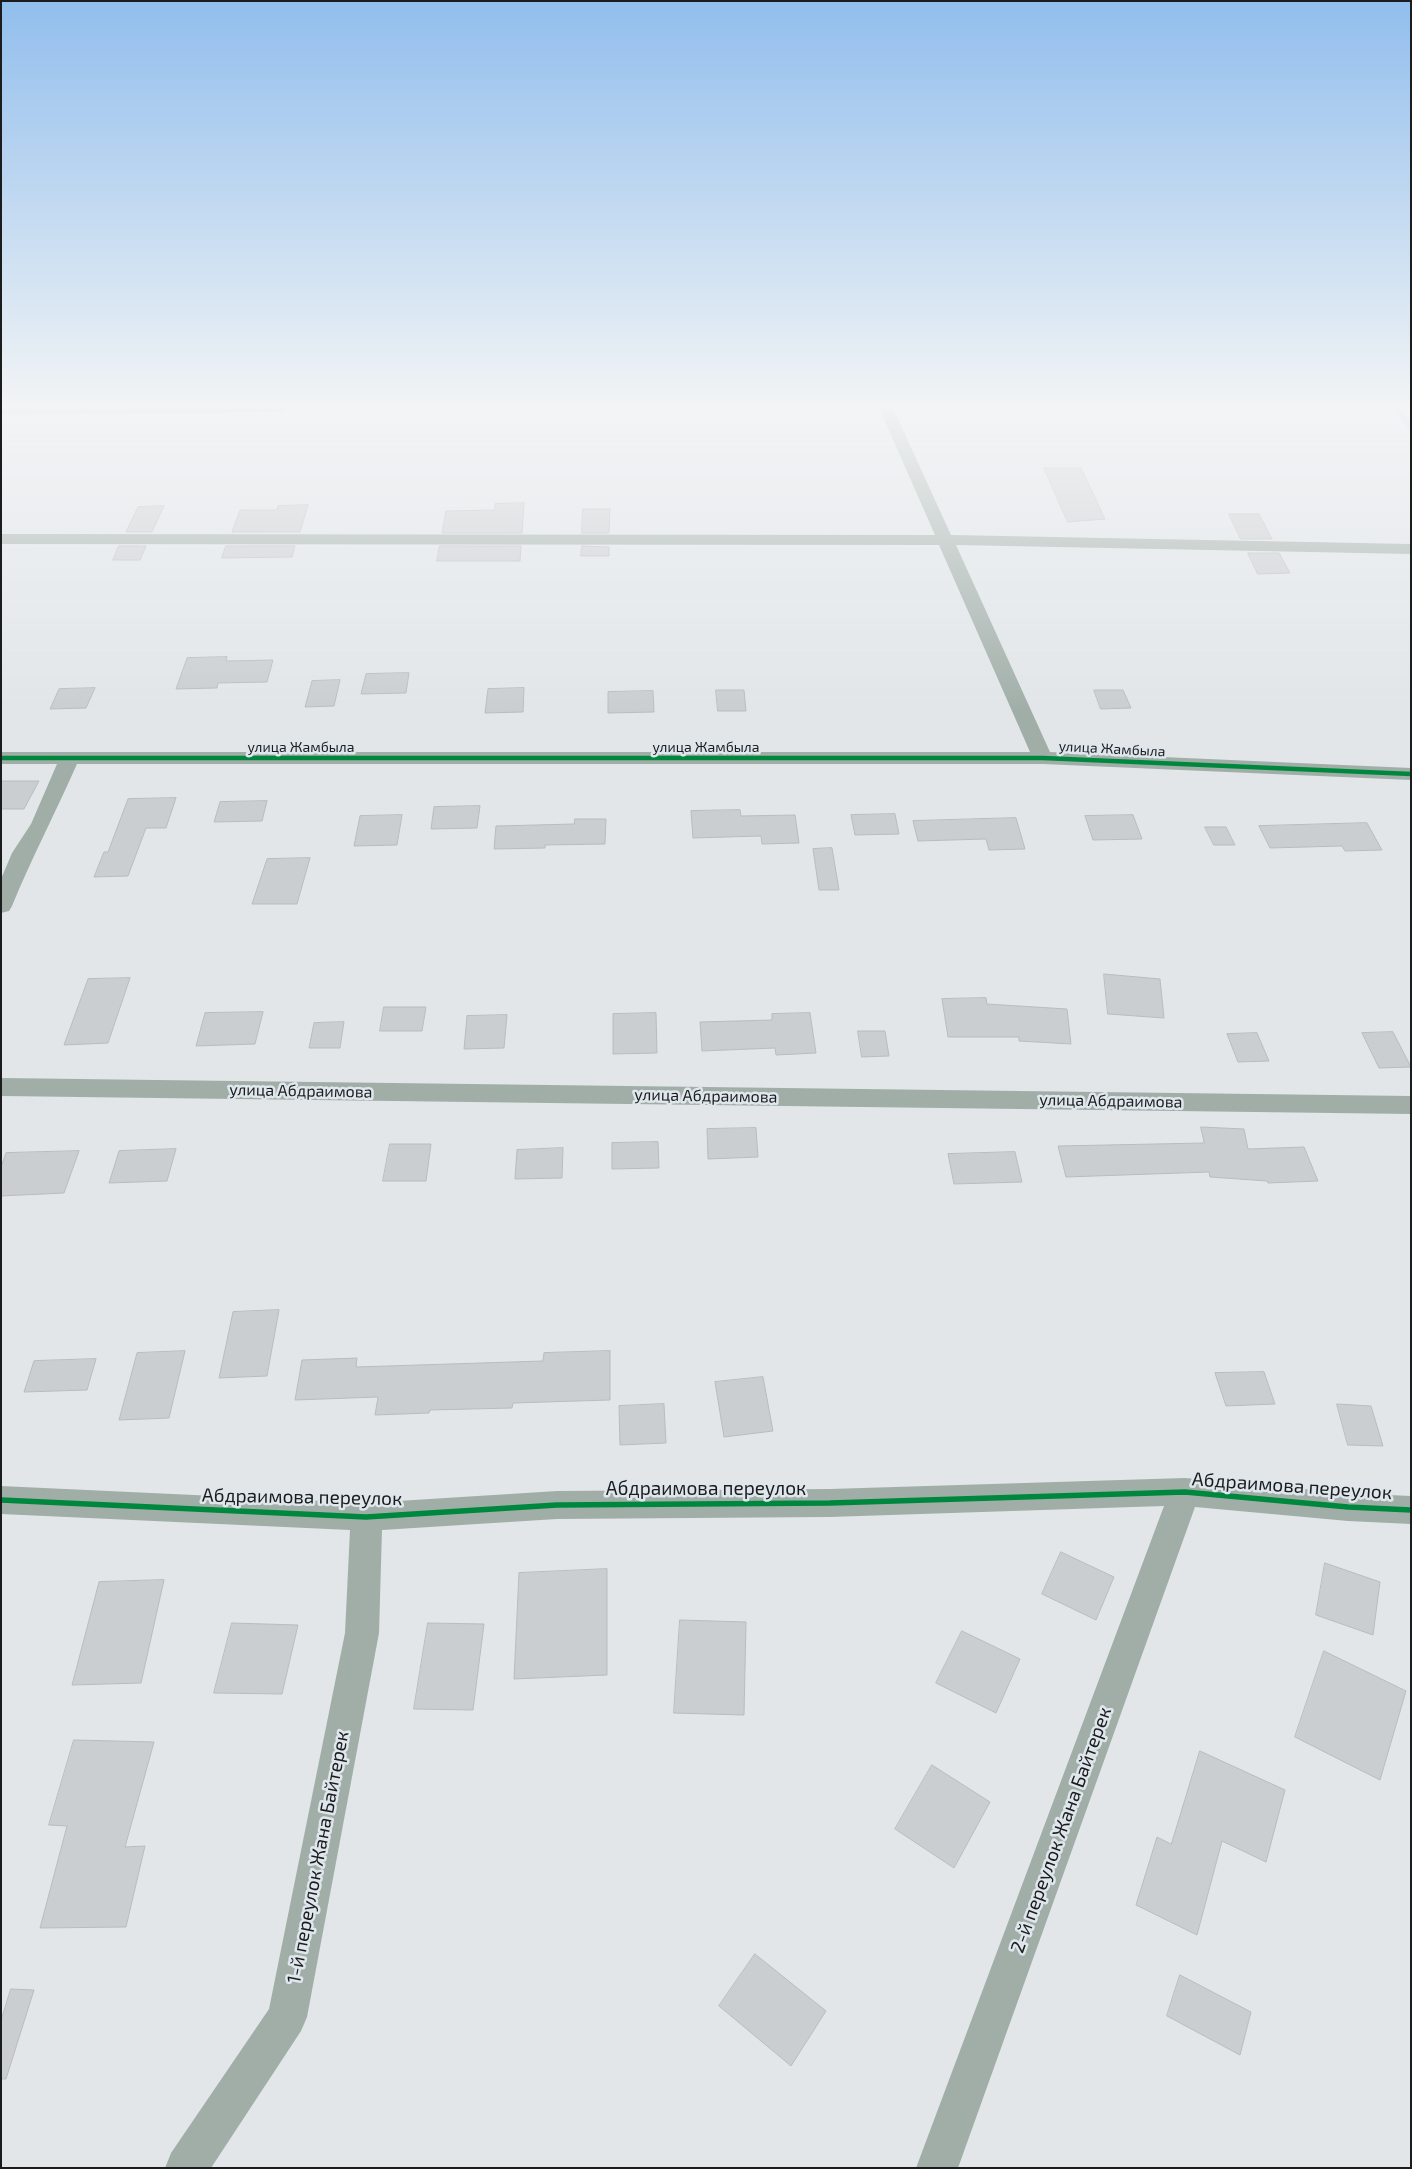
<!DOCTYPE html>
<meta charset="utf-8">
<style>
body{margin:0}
#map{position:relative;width:1412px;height:2169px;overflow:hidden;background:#e2e6e9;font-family:"Exo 2",sans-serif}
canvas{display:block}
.frame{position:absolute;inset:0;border:2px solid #1a1c1e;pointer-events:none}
</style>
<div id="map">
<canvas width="1412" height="2169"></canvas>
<div class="frame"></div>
</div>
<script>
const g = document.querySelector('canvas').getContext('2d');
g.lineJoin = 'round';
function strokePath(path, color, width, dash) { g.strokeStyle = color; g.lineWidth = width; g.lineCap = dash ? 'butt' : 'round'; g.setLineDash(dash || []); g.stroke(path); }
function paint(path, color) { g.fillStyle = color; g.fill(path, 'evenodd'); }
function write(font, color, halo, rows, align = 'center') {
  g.font = font + ' "Exo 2",sans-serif'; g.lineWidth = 5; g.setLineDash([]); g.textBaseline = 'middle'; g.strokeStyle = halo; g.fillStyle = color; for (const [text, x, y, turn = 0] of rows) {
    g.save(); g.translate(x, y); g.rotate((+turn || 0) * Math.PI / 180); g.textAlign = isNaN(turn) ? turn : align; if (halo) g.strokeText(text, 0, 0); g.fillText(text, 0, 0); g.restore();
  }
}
const stream = new Path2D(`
 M1396,408L1411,428`);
const building = new Path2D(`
 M1044,468H1081L1105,519L1068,522Z
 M524,503L522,533H442L446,511L495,510V504Z
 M308,505L300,532H232L240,510H277L278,506Z
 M164,506L152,532H126L138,507Z
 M583,509H610L609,533H582Z
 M1229,514H1259L1272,539H1241Z
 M119,546H146L140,560H113Z
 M226,546H295L292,557L224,558H222Z
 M440,546H521L520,561H437Z
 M582,546L609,547V556H581Z
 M1248,553H1279L1290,573L1258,574Z
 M227,657L226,661L273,660L267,682L218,683L217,688L176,689L187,658Z
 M409,673L406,693L361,694L366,674Z
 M340,680L334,706L305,707L312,681Z
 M95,688L86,708L50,709L59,689Z
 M524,688L523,712L485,713L488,689Z
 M716,690H744L746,711H718Z
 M1094,690H1123L1131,708L1101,709Z
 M653,691L654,712L608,713V692Z
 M1,781H39L24,809H1Z
 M176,798L166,828H146L128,876L94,877L104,852H108L128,799Z
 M267,801L262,821L214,822L220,802Z
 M480,806L477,828L431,829L434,807Z
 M740,810L741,816L795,815L799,843L762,844L761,836L693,838L691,811Z
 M895,814L899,834L855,835L851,815Z
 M402,815L397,845L354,846L360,816Z
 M1133,815L1142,839L1093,840L1085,816Z
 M1016,818L1025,849L989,850L986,839L918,841L913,821Z
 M575,819H606L605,844L545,845V848L494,849L496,826L574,824Z
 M1367,823L1382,850L1345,851L1342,846L1270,848L1259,826Z
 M1205,827H1226L1235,845H1214Z
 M832,848L839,890H819L813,849Z
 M310,858L297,904H252L267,859Z
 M1104,974L1160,979L1164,1018L1108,1014Z
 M130,978L108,1043L64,1045L88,979Z
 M986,998L987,1004L1067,1009L1071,1044L1019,1041V1037H948L942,999Z
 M384,1007H426L422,1031H380Z
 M263,1012L255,1044L196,1046L205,1013Z
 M656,1013L657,1053L613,1054V1014Z
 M810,1013L816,1053L776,1055L775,1048L702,1051L700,1022L772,1020V1014Z
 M507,1015L504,1048L464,1049L467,1016Z
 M344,1022L340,1048H309L314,1023Z
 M858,1031H885L889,1056L862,1057Z
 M1393,1032L1411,1067L1379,1068L1362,1033Z
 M1257,1033L1269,1061L1238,1062L1227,1034Z
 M1201,1127L1244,1129L1248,1149L1304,1147L1318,1181L1268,1183L1267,1181L1210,1177L1209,1172L1066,1177L1058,1146L1204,1143Z
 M756,1128L758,1157L708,1159L707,1129Z
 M658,1142L659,1168L612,1169V1143Z
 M390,1144H431L426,1181H383Z
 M563,1148L562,1178L515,1179L517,1150Z
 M176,1149L167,1181L109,1183L119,1151Z
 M79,1151L64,1193L1,1196V1167L6,1153Z
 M1015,1152L1022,1182L954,1184L948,1154Z
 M279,1310L267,1376L219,1378L233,1312Z
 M185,1351L169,1418L119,1420L137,1353Z
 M610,1351V1400L513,1403L512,1408L430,1410L429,1413L375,1415L378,1397L295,1400L302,1360L357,1358L356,1367L543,1361L544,1353Z
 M96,1359L87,1390L24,1392L34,1361Z
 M1264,1372L1275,1404L1226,1406L1215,1373Z
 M763,1377L773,1431L724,1437L715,1382Z
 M664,1404L666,1443L620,1445L619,1406Z
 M1337,1404L1371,1406L1383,1446L1348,1445Z
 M1061,1552L1114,1577L1096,1620L1042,1594Z
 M1325,1563L1380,1582L1373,1635L1316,1615Z
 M607,1569V1675L514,1679L519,1573Z
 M164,1580L141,1683L72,1685L99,1582Z
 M680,1620L746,1622L744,1715L674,1713Z
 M232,1623L298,1625L282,1694L214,1693Z
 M428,1623L484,1624L473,1710L414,1709Z
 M962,1631L1020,1659L996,1713L936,1683Z
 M1324,1651L1406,1691L1380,1780L1295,1737Z
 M74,1740L154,1742L125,1847L145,1846L126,1927L40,1928L67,1826L49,1825Z
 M1200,1751L1285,1790L1266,1862L1222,1841L1197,1935L1136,1905L1157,1837L1171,1844Z
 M932,1765L990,1802L954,1868L895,1829Z
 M755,1954L826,2011L791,2066L719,2006Z
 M1180,1975L1251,2012L1240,2055L1167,2016Z
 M11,1989L34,1990L6,2079H1V2021Z`);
const minor = new Path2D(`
 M1,408H289L282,412L1,415Z
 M879,408H893L951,535L1411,544V554L956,545L1050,752L1411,768V780L1043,764H77C56,812 32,857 12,906L9,911L1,913V879L12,853L31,824L57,764H1V752H1030L939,545L1,544V534L935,535Z
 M1,1078L1411,1096V1114L1,1096Z
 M1185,1478L1348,1493L1411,1496V1524L1348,1521L1195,1507L958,2168H916L1164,1506L830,1517L557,1519L382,1530L379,1633L307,2017L301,2031L211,2168H165L171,2153L269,2009L345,1633L350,1530L1,1514V1486L366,1503L557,1491L830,1489Z`);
const cyclewayFar1 = new Path2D(`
 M1,758H1043L1411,774`);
const cycleway = new Path2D(`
 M1,1500L366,1517L557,1505L830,1503L1185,1492L1348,1507L1411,1510`);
const farStreetnames = [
 ["улица Жамбыла",301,747],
 ["улица Жамбыла",706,747],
 ["улица Жамбыла",1112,749,3]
];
const streetNames = [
 ["улица Абдраимова",301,1091,1],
 ["улица Абдраимова",706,1096,1],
 ["улица Абдраимова",1111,1101,1]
];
const nearStreetnames = [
 ["Абдраимова переулок",1292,1486,4],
 ["Абдраимова переулок",706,1489],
 ["Абдраимова переулок",302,1497,1],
 ["2-й переулок Жана Байтерек",1061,1830,-70],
 ["1-й переулок Жана Байтерек",318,1857,-79]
];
strokePath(stream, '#b0cef4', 5);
paint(building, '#cbced1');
strokePath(building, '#b9bcbf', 1);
paint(minor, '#a1aea8');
strokePath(cyclewayFar1, '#00873e', 4.5);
strokePath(cycleway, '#00873e', 5.5);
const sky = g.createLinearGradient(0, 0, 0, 711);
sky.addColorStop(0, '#91beed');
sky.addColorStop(0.57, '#f2f4f5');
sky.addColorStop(1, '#f2f4f500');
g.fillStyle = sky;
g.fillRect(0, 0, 1412, 711);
write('14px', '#1a1c1e', '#dfe6ec', farStreetnames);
write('16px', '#1a1c1e', '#dfe6ec', streetNames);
write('19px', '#1a1c1e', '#dfe6ec', nearStreetnames);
</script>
